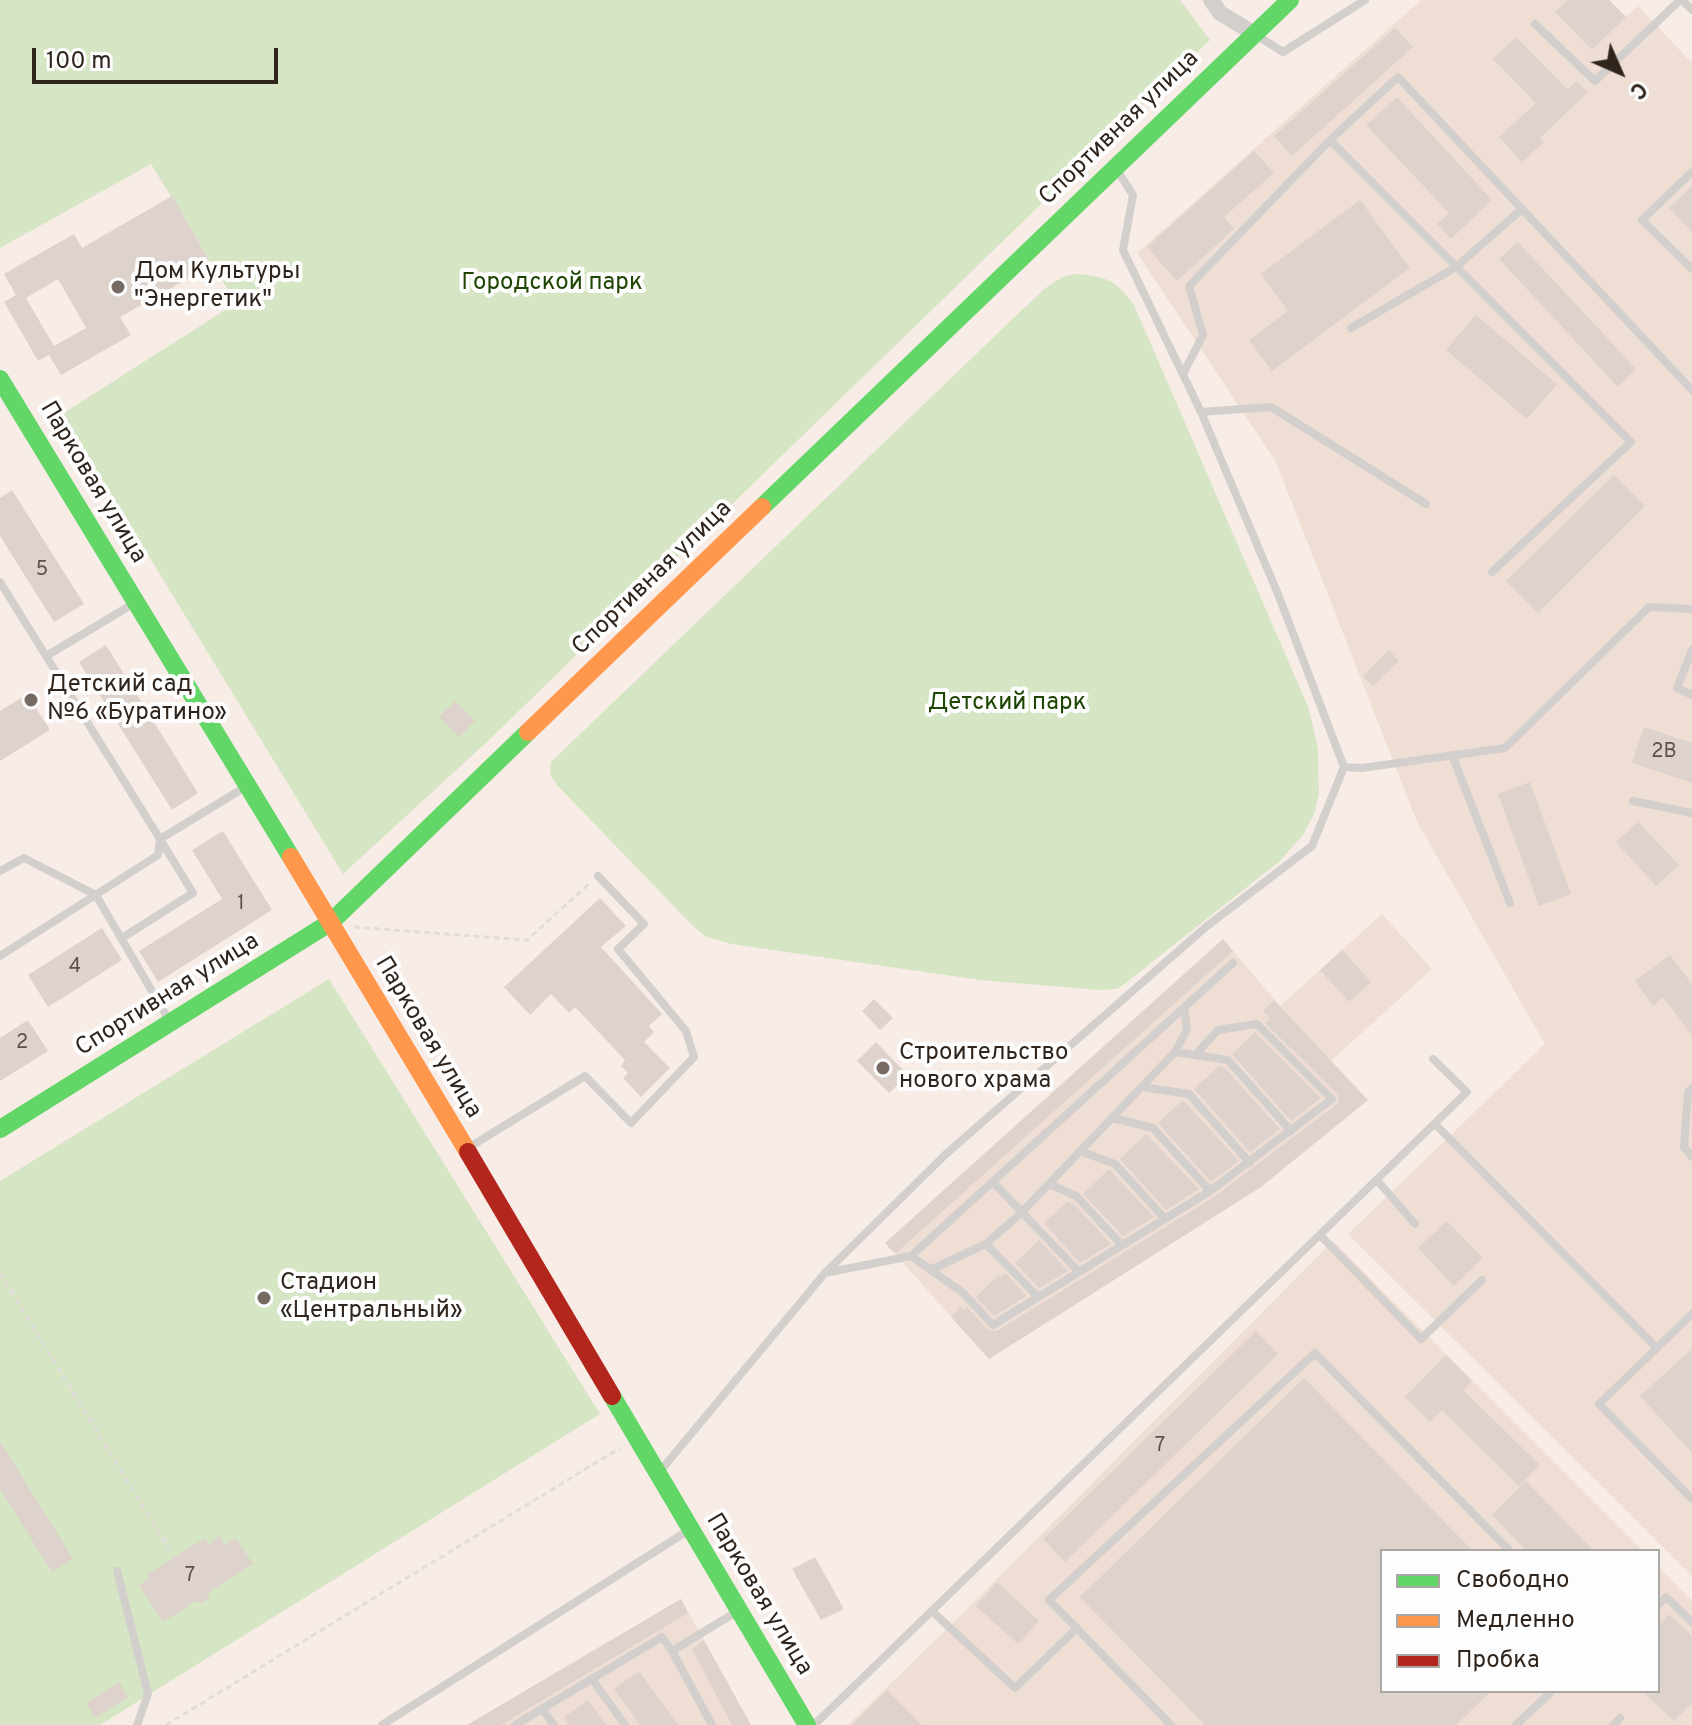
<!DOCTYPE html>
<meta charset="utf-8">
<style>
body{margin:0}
#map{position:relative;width:1692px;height:1725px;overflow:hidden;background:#f8ede6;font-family:Overpass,sans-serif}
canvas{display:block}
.legend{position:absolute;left:1380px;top:1549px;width:280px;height:144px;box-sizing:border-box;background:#fdfdfd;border:2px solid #aba7a3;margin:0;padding:10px 14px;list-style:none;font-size:24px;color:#30251d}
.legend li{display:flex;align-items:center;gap:16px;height:40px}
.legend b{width:40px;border:2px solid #aba7a3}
.north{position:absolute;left:1580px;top:32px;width:80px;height:80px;-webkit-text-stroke:6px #fdfdfd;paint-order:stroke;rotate:135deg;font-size:22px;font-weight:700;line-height:32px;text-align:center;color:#30251d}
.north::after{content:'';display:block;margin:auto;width:28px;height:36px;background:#30251d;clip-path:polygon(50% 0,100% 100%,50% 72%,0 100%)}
.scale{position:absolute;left:32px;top:48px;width:246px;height:36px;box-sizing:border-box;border:4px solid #30251d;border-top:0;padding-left:10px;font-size:24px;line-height:28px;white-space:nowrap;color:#30251d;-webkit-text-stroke:6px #fdfdfd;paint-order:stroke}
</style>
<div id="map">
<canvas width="1692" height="1725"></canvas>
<ul class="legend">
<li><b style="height:10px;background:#63d668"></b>Свободно</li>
<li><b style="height:10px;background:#ff974d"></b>Медленно</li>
<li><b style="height:10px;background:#b3261e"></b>Пробка</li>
</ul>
<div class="north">С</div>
<div class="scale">100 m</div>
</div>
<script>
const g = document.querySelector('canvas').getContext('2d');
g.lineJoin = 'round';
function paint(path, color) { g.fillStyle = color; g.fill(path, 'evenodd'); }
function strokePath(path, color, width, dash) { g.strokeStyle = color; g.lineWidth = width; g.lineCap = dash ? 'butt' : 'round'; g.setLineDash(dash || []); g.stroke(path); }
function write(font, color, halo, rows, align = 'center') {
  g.font = font + ' Overpass,sans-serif'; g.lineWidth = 8; g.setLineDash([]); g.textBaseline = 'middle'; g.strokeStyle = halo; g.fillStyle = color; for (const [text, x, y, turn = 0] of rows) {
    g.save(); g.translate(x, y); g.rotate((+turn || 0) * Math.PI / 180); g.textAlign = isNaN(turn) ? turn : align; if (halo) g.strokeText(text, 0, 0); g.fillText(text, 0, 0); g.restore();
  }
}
const industrial = new Path2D(`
 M1421,0H1609L1626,17L1638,6L1692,63V1576L1348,1234L1545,1044L1417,822L1276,462L1137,253Z
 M1382,914L1432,969L1331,1061L1368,1100L1261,1187L989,1359L885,1243L1223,939L1280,1006Z
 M1333,1241L1643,1551H1382V1691H1658V1566L1692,1601V1725H848L958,1618Z
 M681,1599L751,1725H467Z`);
const green = new Path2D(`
 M0,0H1180L1210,40L489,740L343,874L62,414L236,303L151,164L0,248Z
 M1077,274C1107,277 1116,280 1134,305L1309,709L1318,749L1319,793L1315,812L1303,835L1280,861L1118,989L1098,990L980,980L731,944L705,936L691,924L557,785L550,774L551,762L1023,309C1040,294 1055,275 1077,274Z
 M329,979L600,1414L100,1725H0V1181Z`);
const building = new Path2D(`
 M1568,0H1609L1626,17L1592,50L1555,12Z
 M1395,28L1413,47L1292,156L1274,136Z
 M1516,37L1568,90L1576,81L1588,92L1540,138L1544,142L1522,162L1499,137L1536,103L1493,59Z
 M1397,97L1492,200L1451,239L1437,224L1449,213L1366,125Z
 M1254,151L1274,173L1224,217L1234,229L1177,281L1147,247Z
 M1692,186V232L1669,208Z
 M172,196L212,265L120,317L131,335L61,375L49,355L38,361L4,302L16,295L4,274L74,234L82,248ZM58,279L86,328L54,346L26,298Z
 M1360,200L1410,268L1272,371L1249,340L1288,311L1261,274Z
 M1518,242L1636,369L1618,387L1499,259Z
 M1476,315L1557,384L1527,419L1446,350Z
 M1614,475L1645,506L1538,613L1506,581Z
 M12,490L84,604L54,622L0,536V498Z
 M106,645L198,793L172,810L79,662Z
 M1389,650L1399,661L1373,686L1363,676Z
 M27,694L50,730L0,761V711Z
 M455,701L475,721L459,737L439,717Z
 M1644,727L1692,743V783L1632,763Z
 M1530,782L1571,894L1539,906L1498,794Z
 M1638,822L1679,865L1656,886L1616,842Z
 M223,831L272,910L158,982L139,951L222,899L192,850Z
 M600,898L626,926L601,947L662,1014L649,1026L654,1032L644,1042L670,1068L641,1097L623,1078L628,1073L621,1066L625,1060L575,1007L569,1013L551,994L530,1015L504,987Z
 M102,928L122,960L48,1007L28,975Z
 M1223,939L1233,951L897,1252H893L885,1243Z
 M1342,950L1371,982L1349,1002L1320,970Z
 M1670,955L1692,984V1035L1663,997L1653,1006L1635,981Z
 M874,999L893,1018L880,1030L862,1011Z
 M1274,1000L1368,1100L1261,1187L989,1359L951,1317L961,1306L964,1310L967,1307L988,1330L997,1331L1214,1197L1337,1104L1339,1098L1337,1094L1265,1023L1270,1019L1263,1011Z
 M28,1020L48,1051L0,1081V1038Z
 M1255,1032L1321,1098L1291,1121L1232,1054Z
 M876,1042L908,1075L889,1093L857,1061Z
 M1219,1066L1224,1067L1280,1129L1250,1152L1194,1089Z
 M1183,1100L1239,1161L1211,1182L1158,1123Z
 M1146,1134L1199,1189L1166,1210L1120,1159Z
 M1109,1169L1154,1217L1123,1236L1083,1194Z
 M1068,1201L1071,1205L1073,1203L1111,1244L1080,1263L1044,1223Z
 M1447,1221L1483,1258L1454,1286L1418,1248Z
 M1039,1240L1068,1271L1039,1288L1015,1263Z
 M1005,1273L1027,1296L994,1316L976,1297L998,1275L1001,1277Z
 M1256,1331L1278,1354L1065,1562L1043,1539Z
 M1692,1349V1453L1640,1396Z
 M1446,1355L1472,1381L1463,1390L1540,1465L1519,1486L1442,1410L1430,1422L1405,1397Z
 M1304,1378L1473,1551H1382V1691H1491L1456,1725H1205L1080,1597Z
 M0,1441L73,1559L52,1572L0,1489Z
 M1526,1481L1594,1551H1527L1492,1515Z
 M220,1536L225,1545L236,1538L253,1564L209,1592V1598L202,1603L196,1601L163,1622L139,1585L149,1579L146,1575L205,1538L209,1544Z
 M815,1557L844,1609L821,1620L792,1569Z
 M997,1582L1039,1621L1018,1644L976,1606Z
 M681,1599L688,1613L501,1725H467Z
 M1669,1614L1692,1636V1703L1674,1721L1642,1691H1658V1625Z
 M704,1640L705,1642L751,1725H732L692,1649Z
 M639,1671L678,1725H640L614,1689Z
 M119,1682L128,1697L95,1718L86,1703Z
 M887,1690L922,1725H852Z
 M588,1700L606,1725H569L564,1717Z`);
const path = new Path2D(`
 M354,927L527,940L589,884
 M0,1273L169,1549
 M166,1725L620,1448`);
const lane = new Path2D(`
 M1682,0L1692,10
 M1535,24L1595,81L1680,0
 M1256,35L1283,52L1365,0
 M1330,140L1631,442L1492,572
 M1692,172L1642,220L1692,269
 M1351,328L1456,267L1522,209
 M1183,374L1203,335L1189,286L1330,140L1398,77L1692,390
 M1201,412L1271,407L1426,504
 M0,582L160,839L247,786
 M1692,650L1677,688L1692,695
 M48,655L136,602
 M1452,755L1510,903
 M1344,767L1362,768L1505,748L1649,607L1692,609
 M1633,801L1692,813
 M0,871L24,858L96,895L170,1022
 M0,956L158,855L160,839L193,893L122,938
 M1175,1052L1228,1060L1291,1131
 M1142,1087L1189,1094L1250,1163
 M1692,1088L1688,1092L1684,1147L1692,1157
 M1113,1118L1153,1128L1210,1191
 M1435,1124L1657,1348
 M468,1148L585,1076L631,1123L694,1057L686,1031L618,949L644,924L598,876
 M1080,1151L1115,1164L1165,1219
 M1377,1180L1415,1224
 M993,1182L1079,1272
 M1049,1184L1076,1196L1122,1245
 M1320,1235L1421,1339L1482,1280
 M986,1244L1038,1297
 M911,1256L962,1292L993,1325L1210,1191L1332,1099L1257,1024L1218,1030L1196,1054
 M930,1270L986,1244L1022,1212L1175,1052L1187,1029L1184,1008
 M825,1273L911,1256L1233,963
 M1692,1314L1599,1404L1692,1499
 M661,1470L825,1273L946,1154L1207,926L1312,846L1344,767L1278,594L1201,412L1123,250L1133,195L1117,170
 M117,1571L148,1694L137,1725
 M1658,1605L1666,1597L1692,1622
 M933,1612L1015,1688L1077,1628
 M672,1651L712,1725
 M592,1679L625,1725
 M542,1709L554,1725
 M382,1725L689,1530
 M515,1725L662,1637L672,1651L738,1611
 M814,1725L1467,1092L1433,1059
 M1171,1725L1049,1600L1315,1353L1510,1551
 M1516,1725L1552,1691
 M1613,1725L1620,1718`);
const street = new Path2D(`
 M1211,0L1220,13L1255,34`);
const fast = new Path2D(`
 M0,379L291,857
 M762,507L1290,0
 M0,1129L331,922L528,732
 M612,1396L807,1725`);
const slow = new Path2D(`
 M528,732L762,507
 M291,857L468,1152`);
const jam = new Path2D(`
 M468,1152L612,1396`);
const markers = [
 [118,287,8,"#766b63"],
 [31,700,8,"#766b63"],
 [883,1068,8,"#766b63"],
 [264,1298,8,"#766b63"]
];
const numberNames = [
 ["5",42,571],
 ["2В",1664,753],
 ["1",241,905],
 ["4",75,968],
 ["2",22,1044],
 ["7",1160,1447],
 ["7",190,1577]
];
const streetNames = [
 ["Спортивная улица",1120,129,-44],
 ["Парковая улица",92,483,59],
 ["Спортивная улица",653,579,-44],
 ["Спортивная улица",168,996,-32],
 ["Парковая улица",427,1038,59],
 ["Парковая улица",758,1595,59]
];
const poiNames = [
 ["Дом Культуры",134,273],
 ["\"Энергетик\"",134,301],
 ["Детский сад",47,686],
 ["№6 «Буратино»",47,714],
 ["Строительство",899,1054],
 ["нового храма",899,1082],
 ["Стадион",280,1284],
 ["«Центральный»",280,1312]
];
const parkNames = [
 ["Городской парк",552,284],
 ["Детский парк",1007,704]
];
paint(industrial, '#efded4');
paint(green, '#d6e5c4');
paint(building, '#ded3cc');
strokePath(path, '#e0dddb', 3, [6, 4]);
strokePath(lane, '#d3cfcc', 8);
strokePath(street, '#d3cfcc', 16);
strokePath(fast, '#63d668', 18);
strokePath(slow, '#ff974d', 18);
strokePath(jam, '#b3261e', 18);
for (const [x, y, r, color] of markers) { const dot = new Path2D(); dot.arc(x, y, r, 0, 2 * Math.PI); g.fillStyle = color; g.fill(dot); strokePath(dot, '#fdfdfd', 3); }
write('20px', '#5c5049', null, numberNames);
write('24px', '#30251d', '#fdfdfd', streetNames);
write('24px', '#30251d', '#fdfdfd', poiNames, 'left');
write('24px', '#1f4503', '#fdfdfd', parkNames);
</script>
